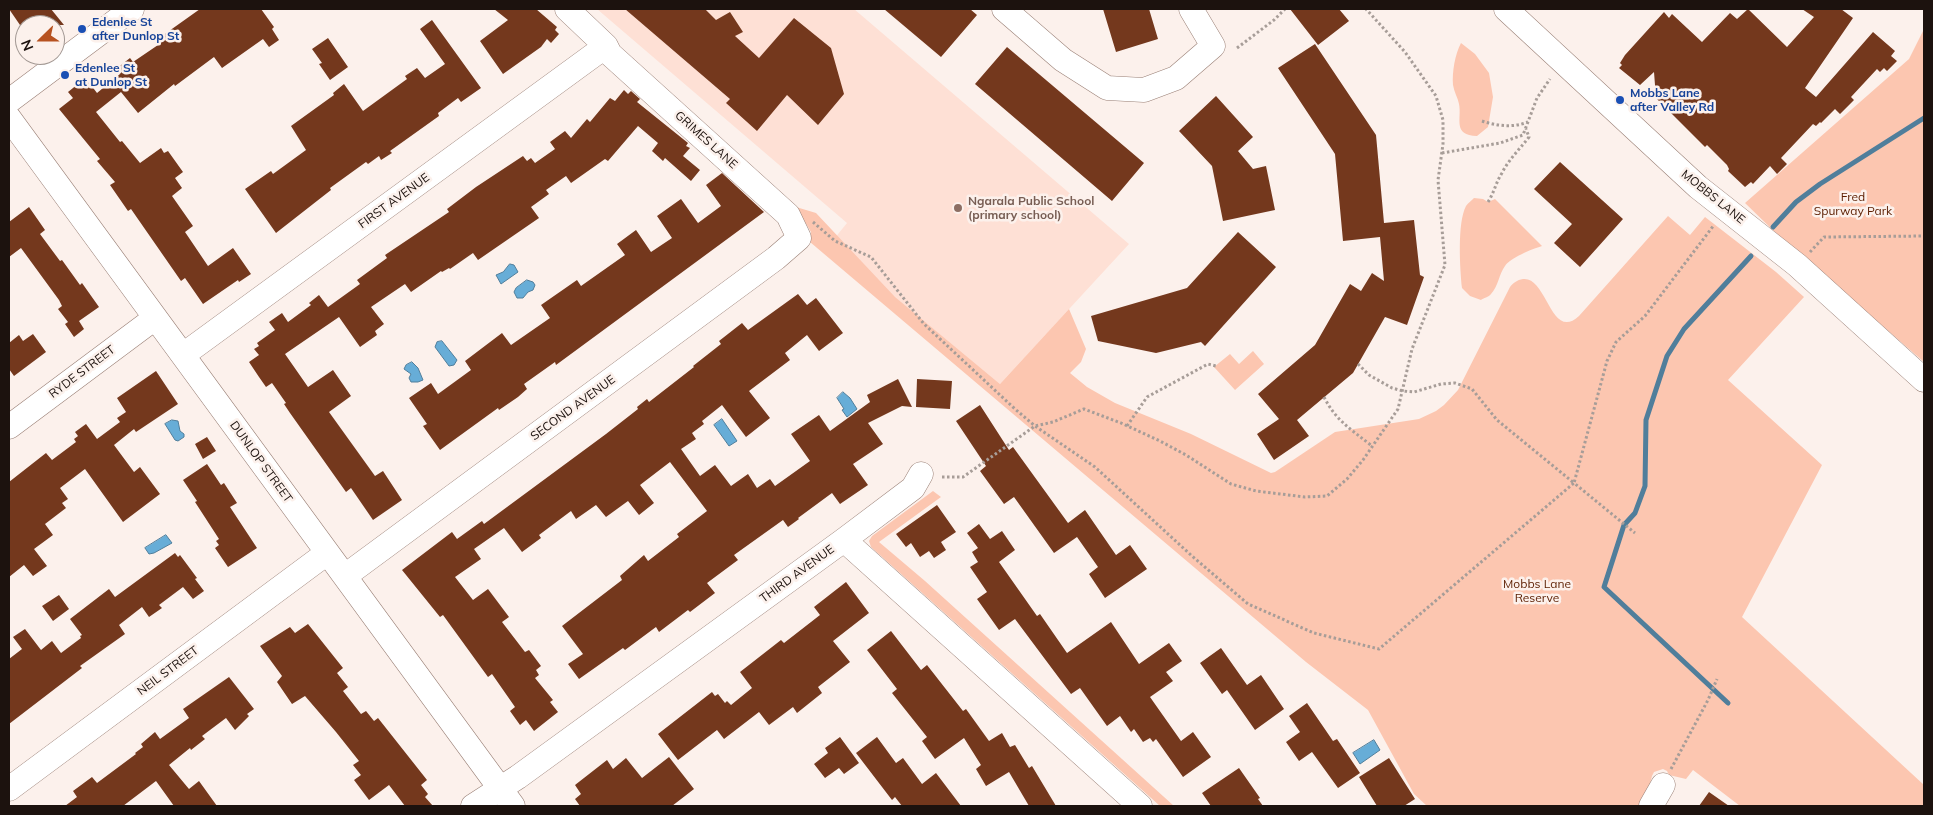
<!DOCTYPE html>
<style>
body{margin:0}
#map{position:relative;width:1933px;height:815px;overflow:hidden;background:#fcf1ec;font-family:Mulish,sans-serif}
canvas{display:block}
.frame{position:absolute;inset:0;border:10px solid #1c120e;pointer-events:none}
.north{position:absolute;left:15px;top:15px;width:50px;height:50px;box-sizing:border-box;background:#fcf1ec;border:1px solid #a29893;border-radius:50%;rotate:248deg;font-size:14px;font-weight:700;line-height:20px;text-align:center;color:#1c120e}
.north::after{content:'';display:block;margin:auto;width:18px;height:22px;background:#b75220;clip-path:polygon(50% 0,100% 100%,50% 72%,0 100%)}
</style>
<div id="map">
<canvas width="1933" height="815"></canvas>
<div class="frame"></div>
<div class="north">N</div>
</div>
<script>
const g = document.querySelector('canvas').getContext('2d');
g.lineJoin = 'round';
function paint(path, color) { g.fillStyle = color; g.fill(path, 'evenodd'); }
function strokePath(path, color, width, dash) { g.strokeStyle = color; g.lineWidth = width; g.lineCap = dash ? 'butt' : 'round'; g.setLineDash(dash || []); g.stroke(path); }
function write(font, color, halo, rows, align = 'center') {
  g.font = font + ' Mulish,sans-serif'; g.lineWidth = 5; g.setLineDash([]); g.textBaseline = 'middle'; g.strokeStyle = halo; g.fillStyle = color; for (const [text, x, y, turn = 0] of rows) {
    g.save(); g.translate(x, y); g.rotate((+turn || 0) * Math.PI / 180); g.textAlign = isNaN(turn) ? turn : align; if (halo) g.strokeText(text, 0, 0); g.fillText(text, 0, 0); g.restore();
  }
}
const built = new Path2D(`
 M597,9H854L1129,244L1000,384L830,244L847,223Z`);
const green = new Path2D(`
 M1924,29V362L1781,238L1745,203L1909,59Z
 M1461,43L1475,54L1489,73L1493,97L1488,127L1477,136C1452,135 1462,119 1459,104C1458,98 1454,92 1453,85C1452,72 1455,54 1461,43Z
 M1474,198L1483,199L1488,202L1495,199L1542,246C1532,249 1510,258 1505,266C1499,274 1498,287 1491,294C1489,297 1483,298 1481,300L1470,296L1462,288C1460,269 1457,223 1466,206C1468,203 1472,200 1474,198Z
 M796,207L816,213L895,297L1000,384L1069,309L1086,349L1081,362L1070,373L1087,387L1115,403L1191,434L1271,473L1275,472L1335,432L1419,419L1436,411L1444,405L1458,390L1510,287C1513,283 1517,280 1523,279C1547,276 1551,342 1579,316L1668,216L1690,235L1705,217L1776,272L1804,297L1728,380L1822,465L1742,617L1924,785V806H1740L1693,770L1686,779L1669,775L1667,771L1663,769L1654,772L1652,776L1650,784L1639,806H1427L1414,794L1368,710L1306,662L810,242L811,232Z
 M1253,351L1264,364L1235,390L1214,367L1230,354L1239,364Z
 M933,491L941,497L879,542L925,581L1174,806H1160L871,547L869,541L872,536Z`);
const water = new Path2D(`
 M510,264L514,265L518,272L501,284L496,275L503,272Z
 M527,280L533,282L535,285L533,290L528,292L523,298H517L514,292L516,288Z
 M442,341L457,360L454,365L449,366L435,347L437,342Z
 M412,362L418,368L423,380L418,382H411L409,378L411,374L404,369L406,365Z
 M843,392L850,398L857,409L847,417L842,410L844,409L837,398Z
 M722,419L737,441L729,446L714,425Z
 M172,420L178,421L180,431L184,434V437L178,441L175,440L165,424Z
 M166,535L172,543L154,553L149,554L145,548Z
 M1374,740L1380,750L1360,764L1353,753Z`);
const stream = new Path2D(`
 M1773,227L1796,202L1820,184L1924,118
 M1728,703L1604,587L1624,525L1635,513L1645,486L1646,420L1667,356L1684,329L1751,256`);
const building = new Path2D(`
 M9,9H51L64,25H20Z
 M200,9H261L274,27L272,29L279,40L269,47L263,39L222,68L214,57L175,86L174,84L138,113L121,92L96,112L120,142L122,141L140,163L161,148L164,153L168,151L183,172L175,178L182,188L172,196L193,226L185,232L208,266L233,248L251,274L239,282L238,280L203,304L185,278L181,281L131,209L128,211L110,185L115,182L97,161L100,159L59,109L73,98L68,92L78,84L81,88L88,81L97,93L120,74L116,69L130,58L133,62L158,45L155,41Z
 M494,9H536L557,27L555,30L559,34L551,43L547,39L541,47L503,74L480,41L508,20Z
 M625,9H705L716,20L730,12L743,32L735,36L759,58L794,18L831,48L844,94L818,125L787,95L757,131L726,103L730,99Z
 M884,9H970L977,15L941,57Z
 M1103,9H1149L1158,39L1116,52Z
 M1290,9H1339L1349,21L1318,45Z
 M1748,9L1787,47L1814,17L1802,9H1841L1853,18L1805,88L1816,97L1873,32L1895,51L1891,56L1897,61L1887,71L1884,68L1880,72L1877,69L1851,97L1854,100L1840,114L1835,109L1821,123L1820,122L1816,126L1813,124L1781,158L1787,164L1777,174L1770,166L1753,184L1751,182L1745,187L1728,171L1729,169L1727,165L1707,145L1705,147L1656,98L1654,72L1640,85L1619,68L1622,65L1620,63L1625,55L1664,12L1669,18L1672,14L1702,42L1730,13L1737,19Z
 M432,20L481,88L461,102L458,98L438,113L439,116L390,151L392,153L381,160L379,156L368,164L366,162L330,188L331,190L276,233L245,189L271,171L273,174L306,150L291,126L334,95L333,93L344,84L363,111L407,79L405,76L417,68L425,78L445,64L420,29Z
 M328,38L348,67L330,80L319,64L322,63L312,49Z
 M1315,44L1376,135L1384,223L1414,220L1420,275L1424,277L1407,325L1385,317L1353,373L1297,420L1309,436L1274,460L1257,434L1279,419L1258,394L1315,345L1350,284L1361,291L1372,273L1384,281L1380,237L1343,241L1335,154L1278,68Z
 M1007,47L1144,163L1112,201L975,84Z
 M624,90L628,94L631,91L640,99L637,102L688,143L686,146L690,148L683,156L700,170L691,181L665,158L663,161L652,151L658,143L638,126L608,161L605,159L571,183L566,176L546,190L549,194L531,207L539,218L478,260L473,253L450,269L449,268L442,272L441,271L411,292L405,284L371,307L384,324L375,331L377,335L360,347L339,317L285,354L308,387L333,370L351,396L329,412L375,476L383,471L402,500L373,520L351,488L346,492L290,413L284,404L286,403L272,383L266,387L259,377L249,362L259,355L254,349L259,346L257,343L275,330L269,322L282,313L288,322L311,305L309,303L319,295L328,307L360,284L357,280L387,258L385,255L449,212L447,209L476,187L523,156L527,161L531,158L535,163L555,149L550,142L565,131L571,138L587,119L590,122L610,98L615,101Z
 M1216,96L1253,137L1238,151L1253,169L1266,166L1275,210L1223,221L1212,166L1179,131Z
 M1560,162L1623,219L1580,267L1554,243L1572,224L1534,189Z
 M722,173L764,212L556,365L555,362L524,384L527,389L518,397L499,410L498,408L440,450L423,426L427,424L409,398L431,383L438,394L471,370L465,361L502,333L511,345L550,318L541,305L577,280L581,286L625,255L617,244L636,230L651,252L672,238L657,216L681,199L698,223L721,206L706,185Z
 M29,207L45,230L40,234L60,261L62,260L80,285L82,283L99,307L79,321L84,329L74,337L65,324L68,322L58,309L62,306L59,300L21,248L9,257V222Z
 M1238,232L1276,267L1205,346L1201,342L1156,353L1098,341L1091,316L1187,288Z
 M798,294L807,305L816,298L843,333L819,351L807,335L785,353L790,360L749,391L770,418L746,437L722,405L702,421L704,424L692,433L696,439L681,449L700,476L715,465L731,486L748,474L757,488L770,479L775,486L810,461L791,434L819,415L830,431L870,402L867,395L898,379L912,407L902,406L868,423L883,444L853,464L868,485L840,504L832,493L798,518L799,519L788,527L783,520L734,555L738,560L707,583L715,593L690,612L688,610L659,632L656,627L625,650L623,648L579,679L568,664L583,654L562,626L622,580L620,576L644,555L648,561L679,537L677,534L707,511L670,462L640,485L654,503L639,515L628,501L606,517L596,505L576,519L571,511L539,535L541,538L522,552L504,528L474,549L481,559L455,577L473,600L488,589L509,617L502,622L525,652L529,650L541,666L536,670L539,675L535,678L553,700L550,702L558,712L534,731L526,720L520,725L510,711L515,707L492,674L488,677L443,615L440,617L402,570L452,532L457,539L482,521L484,524L606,434L638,409L637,407L647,399L649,402L694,367L693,366L721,344L719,341L742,323L748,330Z
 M33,334L46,352L14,376L9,369V343L19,335L23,341Z
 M156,371L178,404L136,432L134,429L114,445L134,472L140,467L160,494L123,522L85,469L60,488L68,499L62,503L66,508L45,524L53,535L34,549L47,566L33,576L24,565L9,577V482L46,453L52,460L76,442L74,439L78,436L75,432L86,424L97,439L120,422L117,418L126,412L117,398Z
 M917,379L952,381L950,409L916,407Z
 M980,405L1009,450L1013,447L1068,523L1085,510L1116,555L1130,545L1147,569L1105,598L1089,574L1098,567L1077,537L1054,553L1014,497L1004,504L980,471L986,466L956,421Z
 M207,437L216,451L203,459L195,444Z
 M207,464L221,485L224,483L237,503L230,507L257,548L228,567L215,548L219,545L216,541L219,539L195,502L197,501L183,480Z
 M937,505L956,532L941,542L946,550L934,558L929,551L920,557L911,543L906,547L896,534Z
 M979,524L990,539L1002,531L1015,550L999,562L1037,616L1040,614L1067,653L1111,622L1139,664L1169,643L1182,661L1166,672L1173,681L1150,697L1181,741L1193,732L1211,757L1183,777L1156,739L1153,742L1150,738L1143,742L1134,729L1131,732L1120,716L1107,726L1080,688L1071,694L1015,619L999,630L977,599L987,592L970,567L978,562L972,552L978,548L967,533Z
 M175,553L178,557L180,555L197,578L195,579L204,591L193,599L183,587L159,605L162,608L149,617L142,607L119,625L125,634L80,666L82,668L9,724V659L22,649L13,637L25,629L41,650L52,641L61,653L81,638L80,636L82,635L70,619L109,589L115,597Z
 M846,582L869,613L833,641L850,662L818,687L822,693L797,713L793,707L769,725L759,712L724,739L717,730L678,760L658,734L712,692L715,696L718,694L725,703L727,701L731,705L752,688L740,672L781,640L784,643L820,615L814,607Z
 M59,595L69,609L53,621L42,606Z
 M308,624L343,668L337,673L348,687L343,691L361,714L366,711L374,721L378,718L427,780L421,785L428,794L425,797L433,806H405L389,785L369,800L354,780L361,775L353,765L359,761L336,732L305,696L292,704L277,682L282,676L260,646L290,627L295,633Z
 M891,631L921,670L927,665L963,711L966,709L989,741L1002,733L1010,747L1015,745L1029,768L1032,766L1056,806H1029L1009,772L986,786L976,769L981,765L964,738L935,759L922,741L927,737L892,693L897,689L867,650Z
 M1221,648L1247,685L1261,675L1284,709L1255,730L1227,690L1222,694L1200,663Z
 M229,677L254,709L247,714L249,716L235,730L226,718L202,736L205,739L191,750L190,748L169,765L189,789L199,781L217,806H174L156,781L123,806H65L77,797L73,791L92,777L97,783L136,754L135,753L143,747L141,744L155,732L160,739L189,718L183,709Z
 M1307,703L1333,741L1337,739L1360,773L1338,788L1312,752L1299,761L1286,742L1300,732L1289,716Z
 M840,737L859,763L844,774L839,768L825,778L814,764L828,753L825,748Z
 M877,737L896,763L903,758L922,784L936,773L961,806H902L895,797L892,800L856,753Z
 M669,757L694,789L672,806H580L575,799L581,794L575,785L607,760L613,769L626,758L642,778Z
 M1389,758L1415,799L1404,806H1377L1359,777Z
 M1239,768L1260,798L1258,799L1263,806H1211L1202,793Z
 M1709,792L1729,806H1699Z`);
const path = new Path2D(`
 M1237,48L1274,20L1285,9
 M1482,121C1497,126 1513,128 1528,122
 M1442,153L1500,143L1523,135L1537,98L1550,79
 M1488,202C1494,193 1496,182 1502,173C1509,159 1520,149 1529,137L1526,129
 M813,222L835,241L871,257L924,324L1015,409L1035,426L1095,467L1192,556L1248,604L1314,633L1379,649L1574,483L1635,533
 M1810,252L1824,237L1924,236
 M1358,364L1369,375L1392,388L1403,391L1414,392L1441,384L1455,383L1472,389L1497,420L1574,483L1607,361L1616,342L1645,316L1714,225
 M1324,397C1336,421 1352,430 1372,446
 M1127,426L1147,397L1208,364L1216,366
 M942,477H963L1035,426L1053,422L1084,409L1121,423L1160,441L1186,455L1231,484L1256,491L1305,497L1327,496L1347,479L1363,460L1398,409L1412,349L1445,265L1438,180L1443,144V120L1436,96L1405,52L1366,9
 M1671,769L1708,700L1717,679`);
const minor = new Path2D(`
 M1004,9L1063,60L1107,88L1144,90L1176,78L1213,46L1191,9
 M1506,9L1698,187L1797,265L1924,380
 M9,101L132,9
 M9,118L513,806
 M183,355L606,46
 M9,427L155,318
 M844,540L1140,806
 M345,576L776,258L799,238L788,215L610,54L606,46L567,9
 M9,789L327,553
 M473,806L518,777L844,540L913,488L921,474
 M1651,806L1663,785`);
const markers = [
 [82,29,5,"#1a4fb4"],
 [65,75,5,"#1a4fb4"],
 [1620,100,5,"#1a4fb4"],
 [958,208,5,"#8d6e63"]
];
const transitNames = [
 ["Edenlee St",92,22],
 ["after Dunlop St",92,36],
 ["Edenlee St",75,68],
 ["at Dunlop St",75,82],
 ["Mobbs Lane",1630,93],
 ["after Valley Rd",1630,107]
];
const streetNames = [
 ["GRIMES LANE",706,140,42],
 ["MOBBS LANE",1713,197,39],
 ["FIRST AVENUE",394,201,-36],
 ["RYDE STREET",82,372,-37],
 ["SECOND AVENUE",573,408,-36],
 ["DUNLOP STREET",261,462,54],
 ["THIRD AVENUE",797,574,-36],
 ["NEIL STREET",168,671,-37]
];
const parkNames = [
 ["Fred",1853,197],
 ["Spurway Park",1853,211],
 ["Mobbs Lane",1537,584],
 ["Reserve",1537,598]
];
const educationNames = [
 ["Ngarala Public School",968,201],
 ["(primary school)",968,215]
];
paint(built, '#fee0d5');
paint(green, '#fcc6b0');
paint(water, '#67add7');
strokePath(water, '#507e9b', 1);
strokePath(stream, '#507e9b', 5);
paint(building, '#74381d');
strokePath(minor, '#997f75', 25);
strokePath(path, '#a79d98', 3, [2.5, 2.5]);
strokePath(minor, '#fff', 24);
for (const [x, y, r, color] of markers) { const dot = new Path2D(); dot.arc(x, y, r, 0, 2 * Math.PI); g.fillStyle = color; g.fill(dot); strokePath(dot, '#fcf1ec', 2); }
write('bold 12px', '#164399', '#fcf1ec', transitNames, 'left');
write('12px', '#1c120e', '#fcf1ec', streetNames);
write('12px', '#5c1e00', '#fcf1ec', parkNames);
write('bold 12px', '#785e54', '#fcf1ec', educationNames, 'left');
</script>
